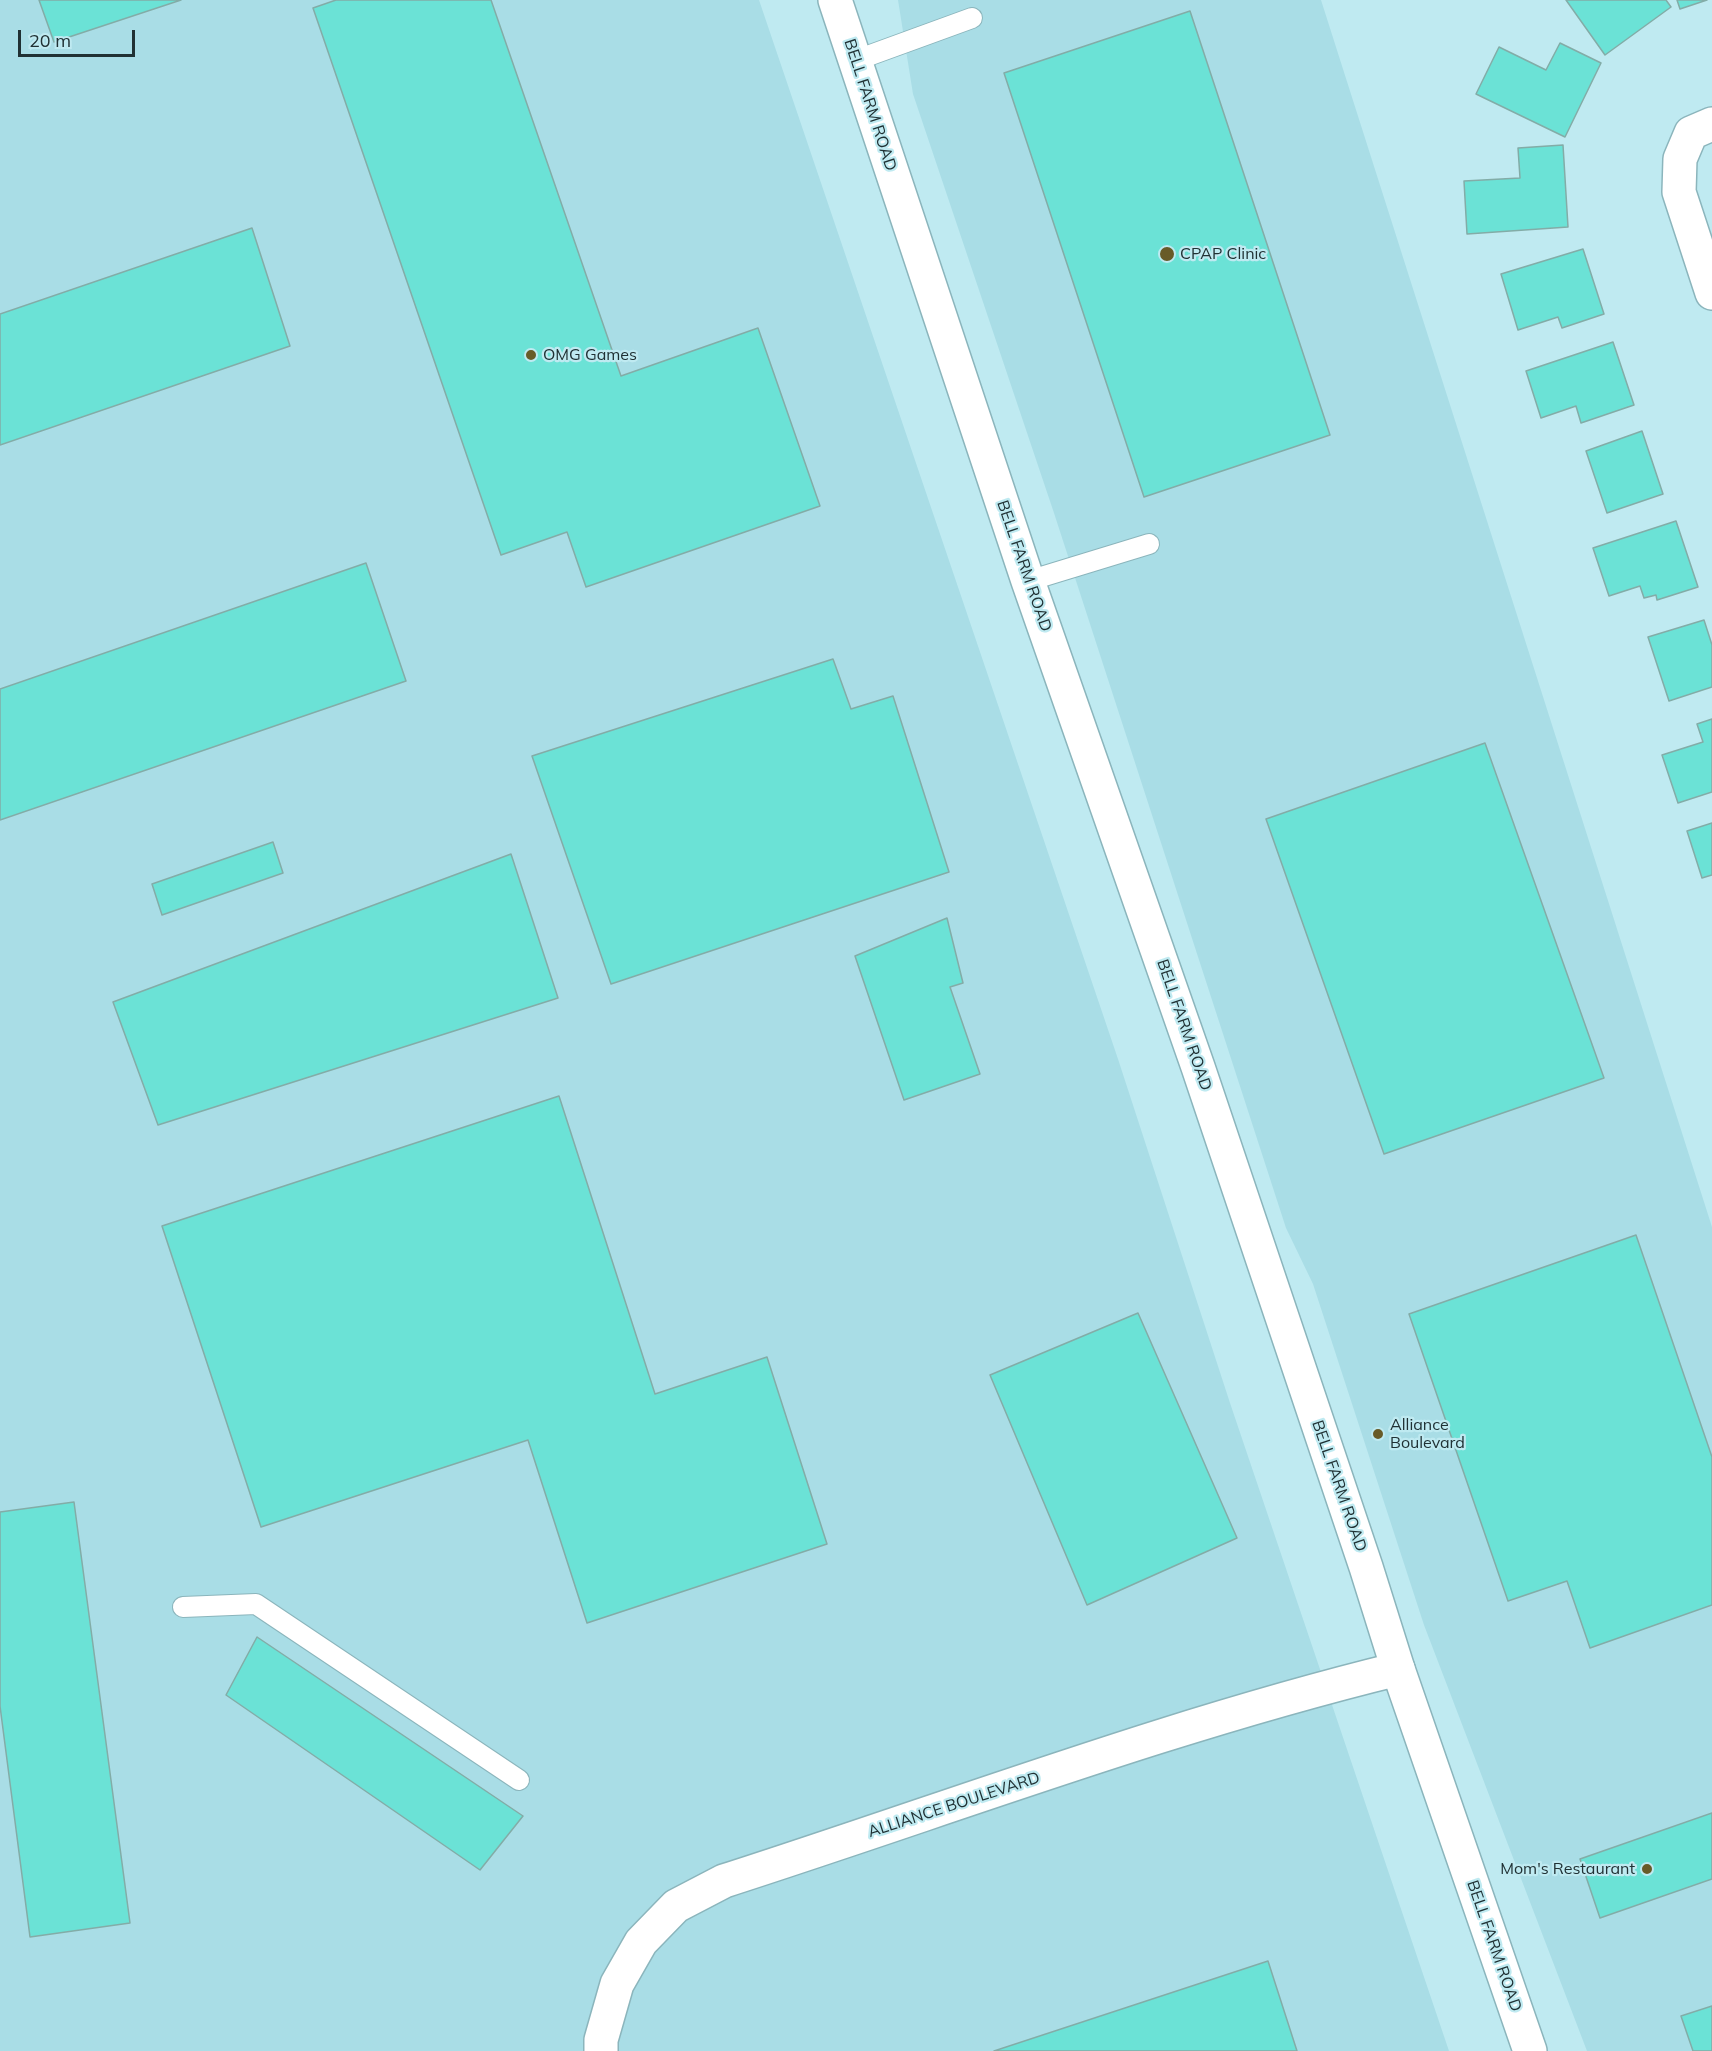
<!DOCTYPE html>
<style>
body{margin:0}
#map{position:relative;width:1712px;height:2051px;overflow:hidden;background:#bfeaf1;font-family:Mulish,sans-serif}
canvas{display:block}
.scale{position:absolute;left:18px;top:30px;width:117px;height:27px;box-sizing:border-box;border:3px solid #203134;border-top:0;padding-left:8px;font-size:18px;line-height:21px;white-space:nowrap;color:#203134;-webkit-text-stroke:4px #bfeaf1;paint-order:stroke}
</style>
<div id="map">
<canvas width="1712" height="2051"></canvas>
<div class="scale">20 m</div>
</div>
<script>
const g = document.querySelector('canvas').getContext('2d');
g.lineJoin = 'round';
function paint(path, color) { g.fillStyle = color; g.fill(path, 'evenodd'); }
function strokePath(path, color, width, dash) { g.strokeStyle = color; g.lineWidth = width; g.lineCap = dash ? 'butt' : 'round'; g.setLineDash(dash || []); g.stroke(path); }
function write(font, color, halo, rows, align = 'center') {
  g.font = font + ' Mulish,sans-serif'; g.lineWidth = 4.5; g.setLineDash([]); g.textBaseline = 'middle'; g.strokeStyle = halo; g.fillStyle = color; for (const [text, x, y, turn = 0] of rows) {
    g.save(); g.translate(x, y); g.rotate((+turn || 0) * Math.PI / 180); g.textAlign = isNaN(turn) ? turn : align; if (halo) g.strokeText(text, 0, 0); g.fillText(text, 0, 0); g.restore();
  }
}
const built = new Path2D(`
 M0,0H759L1118,1059L1230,1403L1449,2051H0Z
 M898,0H1321L1712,1227V2051H1587L1424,1625L1313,1284L1286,1228L1054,513L913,94Z`);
const building = new Path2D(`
 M39,0H181L54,42Z
 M336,0H491L621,376L758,328L820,506L586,587L567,532L501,555L313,8Z
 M1566,0H1666L1671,7L1605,55Z
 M1677,0H1707L1680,9Z
 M1190,11L1330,435L1144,497L1004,73Z
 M1560,43L1601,63L1565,137L1476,94L1499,47L1546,70Z
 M1563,145L1568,227L1467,234L1464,181L1520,178L1518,148Z
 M252,228L290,346L0,445V314Z
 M1583,249L1604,314L1562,328L1558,317L1518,330L1501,274Z
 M1613,342L1634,405L1581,423L1576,406L1541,418L1526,371Z
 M1642,431L1663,494L1607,513L1586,451Z
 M1676,521L1698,587L1657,600L1656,595L1644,598L1640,586L1609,596L1593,548Z
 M366,563L406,681L0,820V689Z
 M1704,620L1712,645V687L1669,701L1648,637Z
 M833,659L851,709L893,696L949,872L611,984L532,756Z
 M1712,719V792L1678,803L1662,755L1703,742L1697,724Z
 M1485,743L1604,1078L1384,1154L1266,819Z
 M1712,823V875L1702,878L1687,831Z
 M273,842L283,873L162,915L152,884Z
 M511,854L558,998L158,1125L113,1002Z
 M947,918L963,983L950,987L980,1074L904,1100L855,956Z
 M559,1096L655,1394L767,1357L827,1544L587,1623L528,1440L261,1527L162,1226Z
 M1636,1235L1712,1457V1605L1590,1648L1567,1581L1508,1601L1409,1314Z
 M1138,1313L1237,1538L1087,1605L990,1375Z
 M74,1502L130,1923L30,1937L0,1706V1512Z
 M257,1637L523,1816L480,1870L226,1695Z
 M1712,1813V1879L1600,1918L1580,1859Z
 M1268,1961L1297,2051H994Z
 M1712,2006V2051H1693L1681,2016Z`);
const service = new Path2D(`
 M854,61L972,18
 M1028,581L1149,544
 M183,1607L256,1604L519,1780`);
const minor = new Path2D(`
 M1712,124L1691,133L1680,159L1679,192L1712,293
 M601,2051V2040L617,1984L641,1942L676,1906L724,1881C948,1809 1169,1725 1398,1669`);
const tertiary = new Path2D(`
 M835,0L1028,581L1198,1067L1366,1567L1398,1669L1530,2051`);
const markers = [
 [1167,254,8,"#685b28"],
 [531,355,6,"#685b28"],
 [1378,1434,6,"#685b28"],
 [1647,1869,6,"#685b28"]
];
const streetNames = [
 ["BELL FARM ROAD",870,105,72],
 ["BELL FARM ROAD",1024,566,71],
 ["BELL FARM ROAD",1184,1025,71],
 ["BELL FARM ROAD",1339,1486,71],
 ["ALLIANCE BOULEVARD",954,1805,-18],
 ["BELL FARM ROAD",1494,1946,71]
];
const poiNames = [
 ["CPAP Clinic",1180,254],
 ["OMG Games",543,355],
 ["Alliance",1390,1425],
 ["Boulevard",1390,1443],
 ["Mom's Restaurant",1635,1869,"right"]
];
paint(built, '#a9dde6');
paint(building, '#6be2d6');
strokePath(building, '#83aca7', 1.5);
strokePath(service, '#8bb5bc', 22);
strokePath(minor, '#8bb5bc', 36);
strokePath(tertiary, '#8bb5bc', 36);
strokePath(service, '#fff', 20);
strokePath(minor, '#fff', 33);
strokePath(tertiary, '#fff', 33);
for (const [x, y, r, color] of markers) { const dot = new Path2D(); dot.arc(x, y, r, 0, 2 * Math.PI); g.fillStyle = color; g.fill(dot); strokePath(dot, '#bfeaf1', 2); }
write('16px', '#203134', '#bfeaf1', streetNames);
write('16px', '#203134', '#bfeaf1', poiNames, 'left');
</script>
